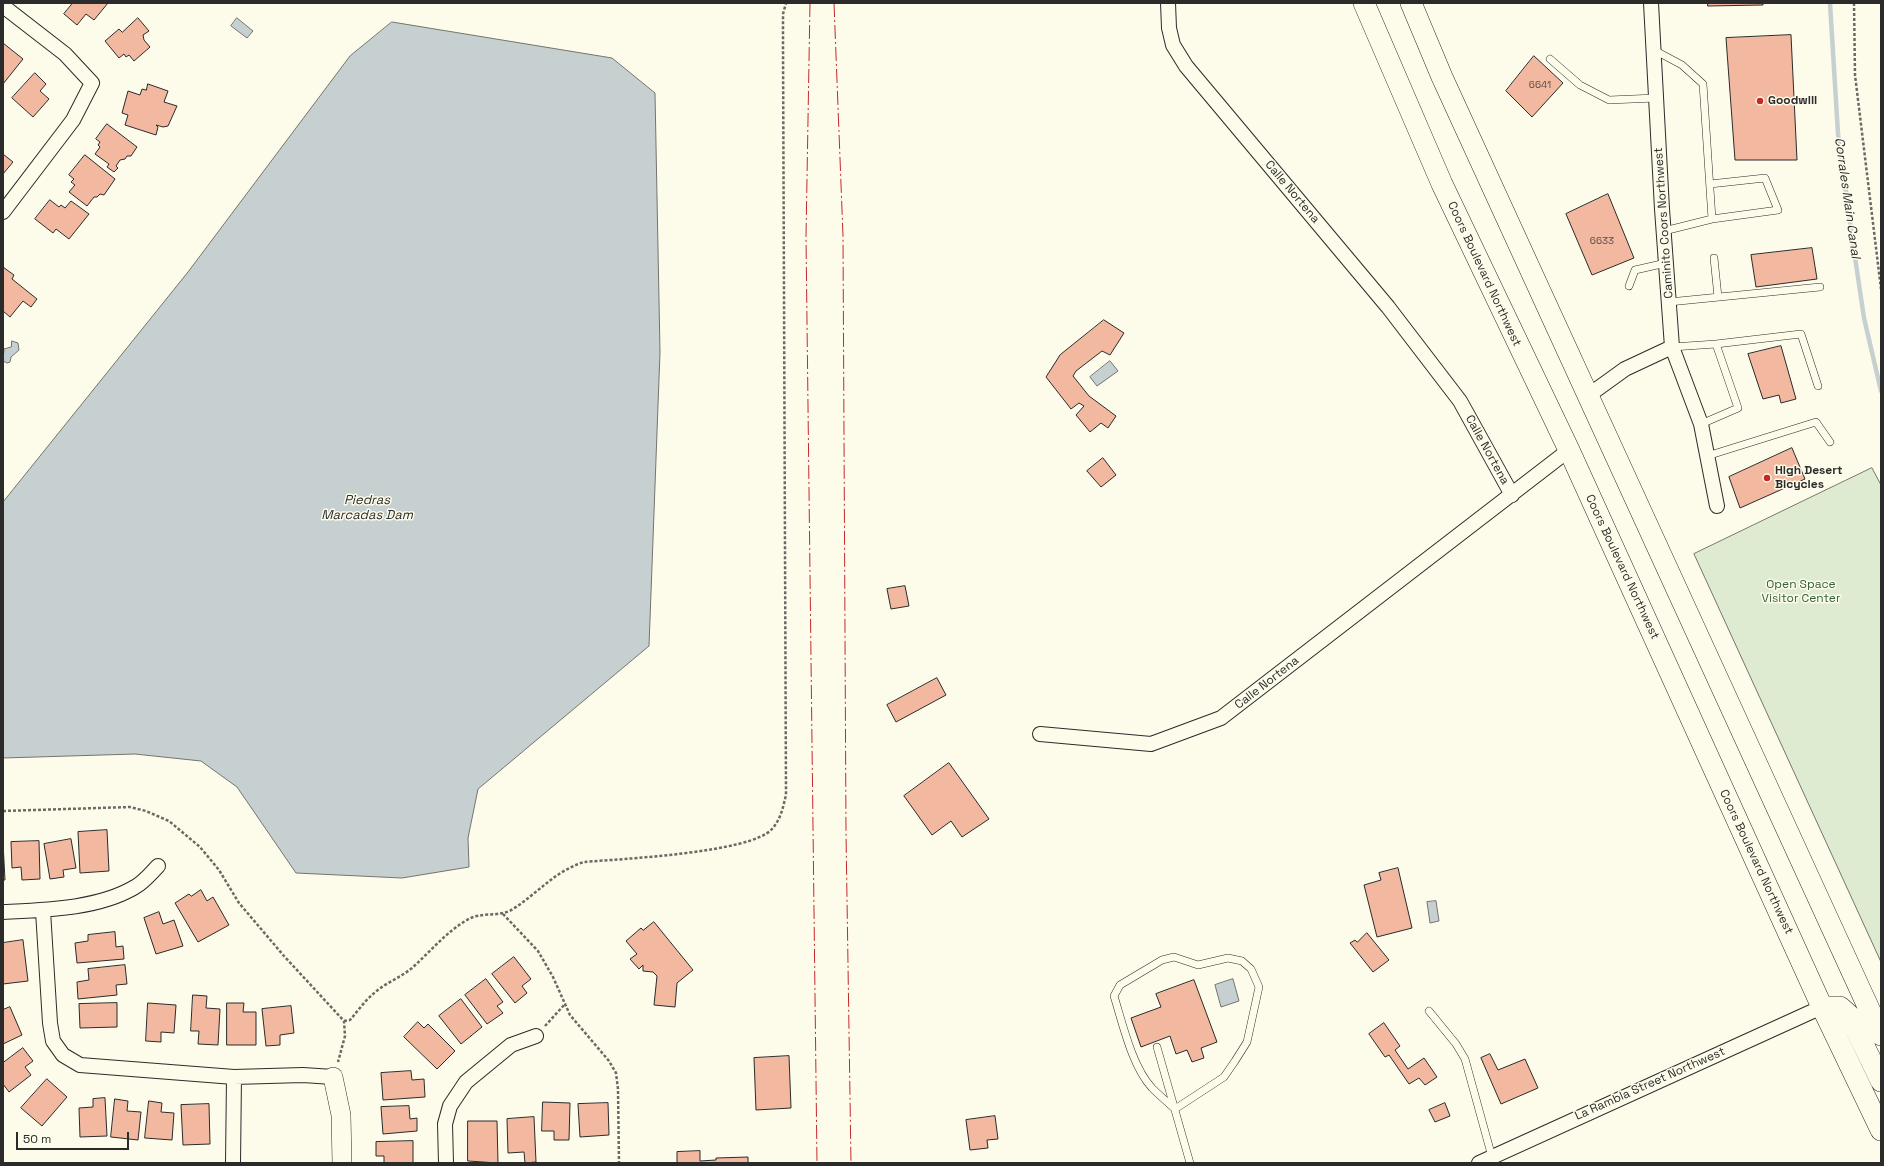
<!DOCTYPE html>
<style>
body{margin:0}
#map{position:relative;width:1884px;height:1166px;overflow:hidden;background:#fdfbea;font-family:"Space Grotesk",sans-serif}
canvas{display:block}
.frame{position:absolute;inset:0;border:4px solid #2b2b2b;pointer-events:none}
.scale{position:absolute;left:16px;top:1132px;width:113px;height:18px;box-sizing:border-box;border:2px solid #2b2b2b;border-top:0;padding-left:5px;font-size:12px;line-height:14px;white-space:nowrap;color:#2b2b2b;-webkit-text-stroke:3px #fdfbea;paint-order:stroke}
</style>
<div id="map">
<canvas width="1884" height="1166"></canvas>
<div class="frame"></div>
<div class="scale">50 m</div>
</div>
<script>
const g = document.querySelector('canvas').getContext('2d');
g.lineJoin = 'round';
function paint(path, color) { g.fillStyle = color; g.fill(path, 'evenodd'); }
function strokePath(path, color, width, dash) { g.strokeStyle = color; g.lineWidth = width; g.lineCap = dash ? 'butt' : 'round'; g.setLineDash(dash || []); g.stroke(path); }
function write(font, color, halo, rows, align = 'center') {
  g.font = font + ' "Space Grotesk",sans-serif'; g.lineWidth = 3; g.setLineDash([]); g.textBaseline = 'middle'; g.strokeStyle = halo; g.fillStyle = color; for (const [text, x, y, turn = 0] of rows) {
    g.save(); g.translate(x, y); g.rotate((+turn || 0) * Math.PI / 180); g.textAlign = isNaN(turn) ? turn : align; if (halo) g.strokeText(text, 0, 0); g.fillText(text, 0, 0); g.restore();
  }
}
const green = new Path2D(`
 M1872,468L1881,485V962L1694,554Z`);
const water = new Path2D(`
 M237,18L253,31L247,38L231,26Z
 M392,22L612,58L655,93L660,352L649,646L478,789L468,838L469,867L402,878L296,873L237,787L201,761L135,754L3,758V502L188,272L350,56Z
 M12,341L18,343L19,350L11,357L10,362L7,363L3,361L4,349L11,347Z
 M1110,361L1118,371L1097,386L1090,377Z
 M1436,901L1439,921L1430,923L1427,902Z
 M1233,979L1239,1001L1221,1007L1215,985Z`);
const stream = new Path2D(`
 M1830,3L1838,134L1852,237L1864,318L1881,391`);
const building = new Path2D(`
 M73,3H108L94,20L86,14L77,25L64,14Z
 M1708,3H1763V5L1708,6Z
 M138,18L149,31L143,35L144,40L150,47L134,61L129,55L126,57L124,54L119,58L105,41L119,29L122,32Z
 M1791,35L1797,160H1735L1726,38Z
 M3,43L23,59L3,84Z
 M1534,56L1563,83L1532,117L1506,91Z
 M35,73L46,84L40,91L49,99L33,117L12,98Z
 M148,84L168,91L164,102L177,106L168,126L163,127L156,125L158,127L156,135L125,125L128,115L122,113L128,91L140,95L142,89L146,90Z
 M107,124L137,147L131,156H127L125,159L120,160L116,166L118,168L114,172L107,167L109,164L95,154L100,147L98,145L100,142L96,139Z
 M3,154L13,162L3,174Z
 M85,155L115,179L104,195L100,194L97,197H94L87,206L69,192L75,185L71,182L74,179L69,175Z
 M1608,194L1634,258L1592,275L1566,214Z
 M50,200L59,207L61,205L65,208L71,201L89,214L69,239L56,229L53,233L35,219Z
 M1812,248L1817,279L1756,287L1751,255Z
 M3,267L14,275L12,279L37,299L31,307L23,301L10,317L3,311Z
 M1104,320L1124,333L1110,355L1102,351L1076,371L1073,376L1089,396L1116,416L1108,428L1101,423L1090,432L1076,415L1084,406L1079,403L1071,409L1046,377L1060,355Z
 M1781,346L1796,399L1781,403L1779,395L1763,399L1748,354Z
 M1792,448L1805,479L1740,508L1729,477Z
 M1103,458L1116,475L1101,487L1087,471Z
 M905,586L909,606L891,609L887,589Z
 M937,678L946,695L896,722L887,705Z
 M949,763L989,819L962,837L951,821L932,835L904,796Z
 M107,830L109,871L80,873L78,832Z
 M71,839L76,868L63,870L64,877L50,879L44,844Z
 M39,841L40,879L22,880L21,867L12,868L11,842Z
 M3,843L5,880H3Z
 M1398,868L1412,928L1377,937L1364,885L1381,880L1379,873Z
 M201,890L207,901L213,897L229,925L198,942L175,903L189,894L191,896Z
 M159,912L163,924L174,920L183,946L156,954L144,918Z
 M654,922L693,970L677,983L675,1007L654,1005L657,976L653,972L643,971V965L639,969L630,959L637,954L626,941L641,928L643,930Z
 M115,932L116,947L123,946L124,959L77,963L75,943L88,941V935Z
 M1367,933L1389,960L1373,972L1350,943L1355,940L1357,942Z
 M23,940L28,981L3,984V943Z
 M514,957L531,979L522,986L527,993L515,1003L492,974Z
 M125,965L127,984L116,985L117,995L78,999L77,982L89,980L88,969Z
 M486,979L503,1002L497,1006L503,1013L487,1024L465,995Z
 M1194,980L1217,1042L1201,1048L1204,1058L1192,1062L1187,1050L1176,1054L1170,1036L1141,1047L1131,1018L1161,1007L1156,994Z
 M193,995L207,996L206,1008L220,1009L218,1045L198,1044L199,1031H191Z
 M461,999L482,1027L461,1044L439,1016Z
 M117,1003V1027L80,1028L79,1004Z
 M148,1003L176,1005L174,1033L161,1032V1042L146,1041Z
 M227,1003H244L243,1012H256V1045H227Z
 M291,1006L294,1033L280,1035V1045L266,1046L262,1009Z
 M10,1007L22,1035L3,1044V1010Z
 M418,1022L424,1028L428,1024L455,1051L437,1069L404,1037Z
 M1384,1023L1400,1046L1395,1050L1408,1069L1424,1058L1437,1077L1425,1085L1419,1078L1409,1084L1389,1055L1385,1057L1369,1034Z
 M23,1048L33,1061L25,1067L31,1075L9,1092L3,1084V1063Z
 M1490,1054L1498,1070L1525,1059L1538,1088L1501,1104L1481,1058Z
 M789,1056L791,1108L756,1110L754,1058Z
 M411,1071L412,1080L424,1079L425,1097L383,1100L381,1073Z
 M47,1079L67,1097L42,1126L21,1108Z
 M105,1098L107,1136L80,1137L79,1108L93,1107V1099Z
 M115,1099L128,1101L127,1111L141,1112L138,1140L111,1137Z
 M149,1101L162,1103L161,1112L174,1113L172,1140L145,1138Z
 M543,1102L570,1103L569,1140H554V1131H542Z
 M608,1103L609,1135L580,1137L578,1104Z
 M1445,1103L1450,1116L1435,1122L1429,1110Z
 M209,1104L210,1144L183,1145L181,1105Z
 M409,1106L410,1119L417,1118V1131L383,1134L381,1107Z
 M995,1116L998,1139L987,1140L988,1148L970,1150L966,1120Z
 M534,1117L536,1162L525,1163L524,1152L508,1153L507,1119Z
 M468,1121H497L498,1163L468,1161Z
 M413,1141V1163H384V1156H376V1142Z
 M700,1151V1161L716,1160V1158L748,1157V1163H677V1152Z`);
const path = new Path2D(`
 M1854,3L1855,75L1881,289
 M3,811L130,807L146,811L169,821L200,847L219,870L239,903L284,956L344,1021L345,1036L338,1062
 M503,914L538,951L553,977L570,1015L609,1061L616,1073L618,1089L619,1163
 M344,1021L350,1020C357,1012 364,1002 372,995C383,984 400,978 412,968C430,952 446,932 467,920C481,911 499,918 513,909C538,893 555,871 584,862C619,859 751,853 772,829C781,819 783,807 786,795L783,44V14L786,3
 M545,1026L565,1004`);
const lane = new Path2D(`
 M1654,50L1682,65L1703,84L1712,219L1664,231
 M1550,59L1580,85L1609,100L1656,98
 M1710,184L1765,178L1778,210L1712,219
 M1714,258L1718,297
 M1629,286L1635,270L1666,263
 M1669,302L1820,287
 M1716,344L1801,334L1818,386
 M1672,347L1716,344L1738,408L1701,424
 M1707,456L1816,422L1830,442
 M1174,957L1198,965L1228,958L1242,961L1251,969L1259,987L1247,1042L1235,1061L1224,1077L1175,1109C1167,1102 1159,1095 1152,1088C1132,1066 1123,1025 1114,996L1120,985L1162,960Z
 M1429,1011L1456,1044L1465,1059L1492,1157
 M1157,1047L1190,1163`);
const street = new Path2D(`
 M1168,3L1169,28L1173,45L1186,66L1388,307L1460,401L1512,495
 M3,6L65,54L92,83L73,120L3,212
 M1672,347L1701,424L1717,506
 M1589,395L1625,369L1672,347L1662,209L1651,3
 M1040,734L1151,744L1221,718L1569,450
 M43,911L50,1023L53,1041L63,1055L80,1065L234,1077L303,1075L333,1077
 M3,912C45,910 98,909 135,887C144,882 151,873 158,866
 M233,1163L234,1077
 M446,1163L445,1124L450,1106L466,1082L511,1045L536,1036
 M1479,1163L1822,1007`);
const secondary = new Path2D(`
 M333,1077L341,1115L342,1163`);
const primary = new Path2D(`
 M1364,3L1442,184L1569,450L1822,1007L1881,1130
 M1411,3L1442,77L1881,1035
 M1822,1007H1840L1849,1015L1881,1081`);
const power = new Path2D(`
 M810,3L806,237L817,1163
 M834,3L843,236L846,832L851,1163`);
const markers = [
 [1760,101,4,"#c62828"],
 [1767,478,4,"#c62828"]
];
const numberNames = [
 ["6641",1540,85],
 ["6633",1602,241]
];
const poiNames = [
 ["Goodwill",1768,101],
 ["High Desert",1775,471],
 ["Bicycles",1775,485]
];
const streetNames = [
 ["Calle Nortena",1292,192,50],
 ["Caminito Coors Northwest",1664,223,-94],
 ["Coors Boulevard Northwest",1484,274,65],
 ["Calle Nortena",1487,450,61],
 ["Coors Boulevard Northwest",1622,567,65],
 ["Calle Nortena",1267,683,-38],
 ["Coors Boulevard Northwest",1756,862,65],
 ["La Rambla Street Northwest",1650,1084,-24]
];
const parkNames = [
 ["Open Space",1801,585],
 ["Visitor Center",1801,599]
];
const waterNames = [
 ["Corrales Main Canal",1847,198,82],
 ["Piedras",367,500],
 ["Marcadas Dam",367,515]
];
paint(green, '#deebd1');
strokePath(green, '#74746e', 1);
paint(water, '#c7d0d0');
strokePath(water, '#74746e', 1);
strokePath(stream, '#c7d0d0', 4.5);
paint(building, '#f2b8a0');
strokePath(building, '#2b2b2b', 1);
strokePath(lane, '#2b2b2b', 8);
strokePath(street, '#2b2b2b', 16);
strokePath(secondary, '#2b2b2b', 20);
strokePath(primary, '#2b2b2b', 22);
strokePath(path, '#6a6964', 2.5, [3, 2]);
strokePath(lane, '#fdfbea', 7);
strokePath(street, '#fdfbea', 14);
strokePath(secondary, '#fdfbea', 19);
strokePath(primary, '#fdfbea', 21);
strokePath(power, '#c62828', 1, [14, 3, 2, 3]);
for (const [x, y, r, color] of markers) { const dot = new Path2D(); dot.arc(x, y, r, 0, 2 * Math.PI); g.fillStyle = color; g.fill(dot); strokePath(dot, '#fdfbea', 1.5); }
write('10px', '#5d4e48', null, numberNames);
write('bold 12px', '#2b2b2b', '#fdfbea', poiNames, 'left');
write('12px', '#2b2b2b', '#fdfbea', streetNames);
write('12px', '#34623c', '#fdfbea', parkNames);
write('italic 13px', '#2b2b2b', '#fdfbea', waterNames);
</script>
